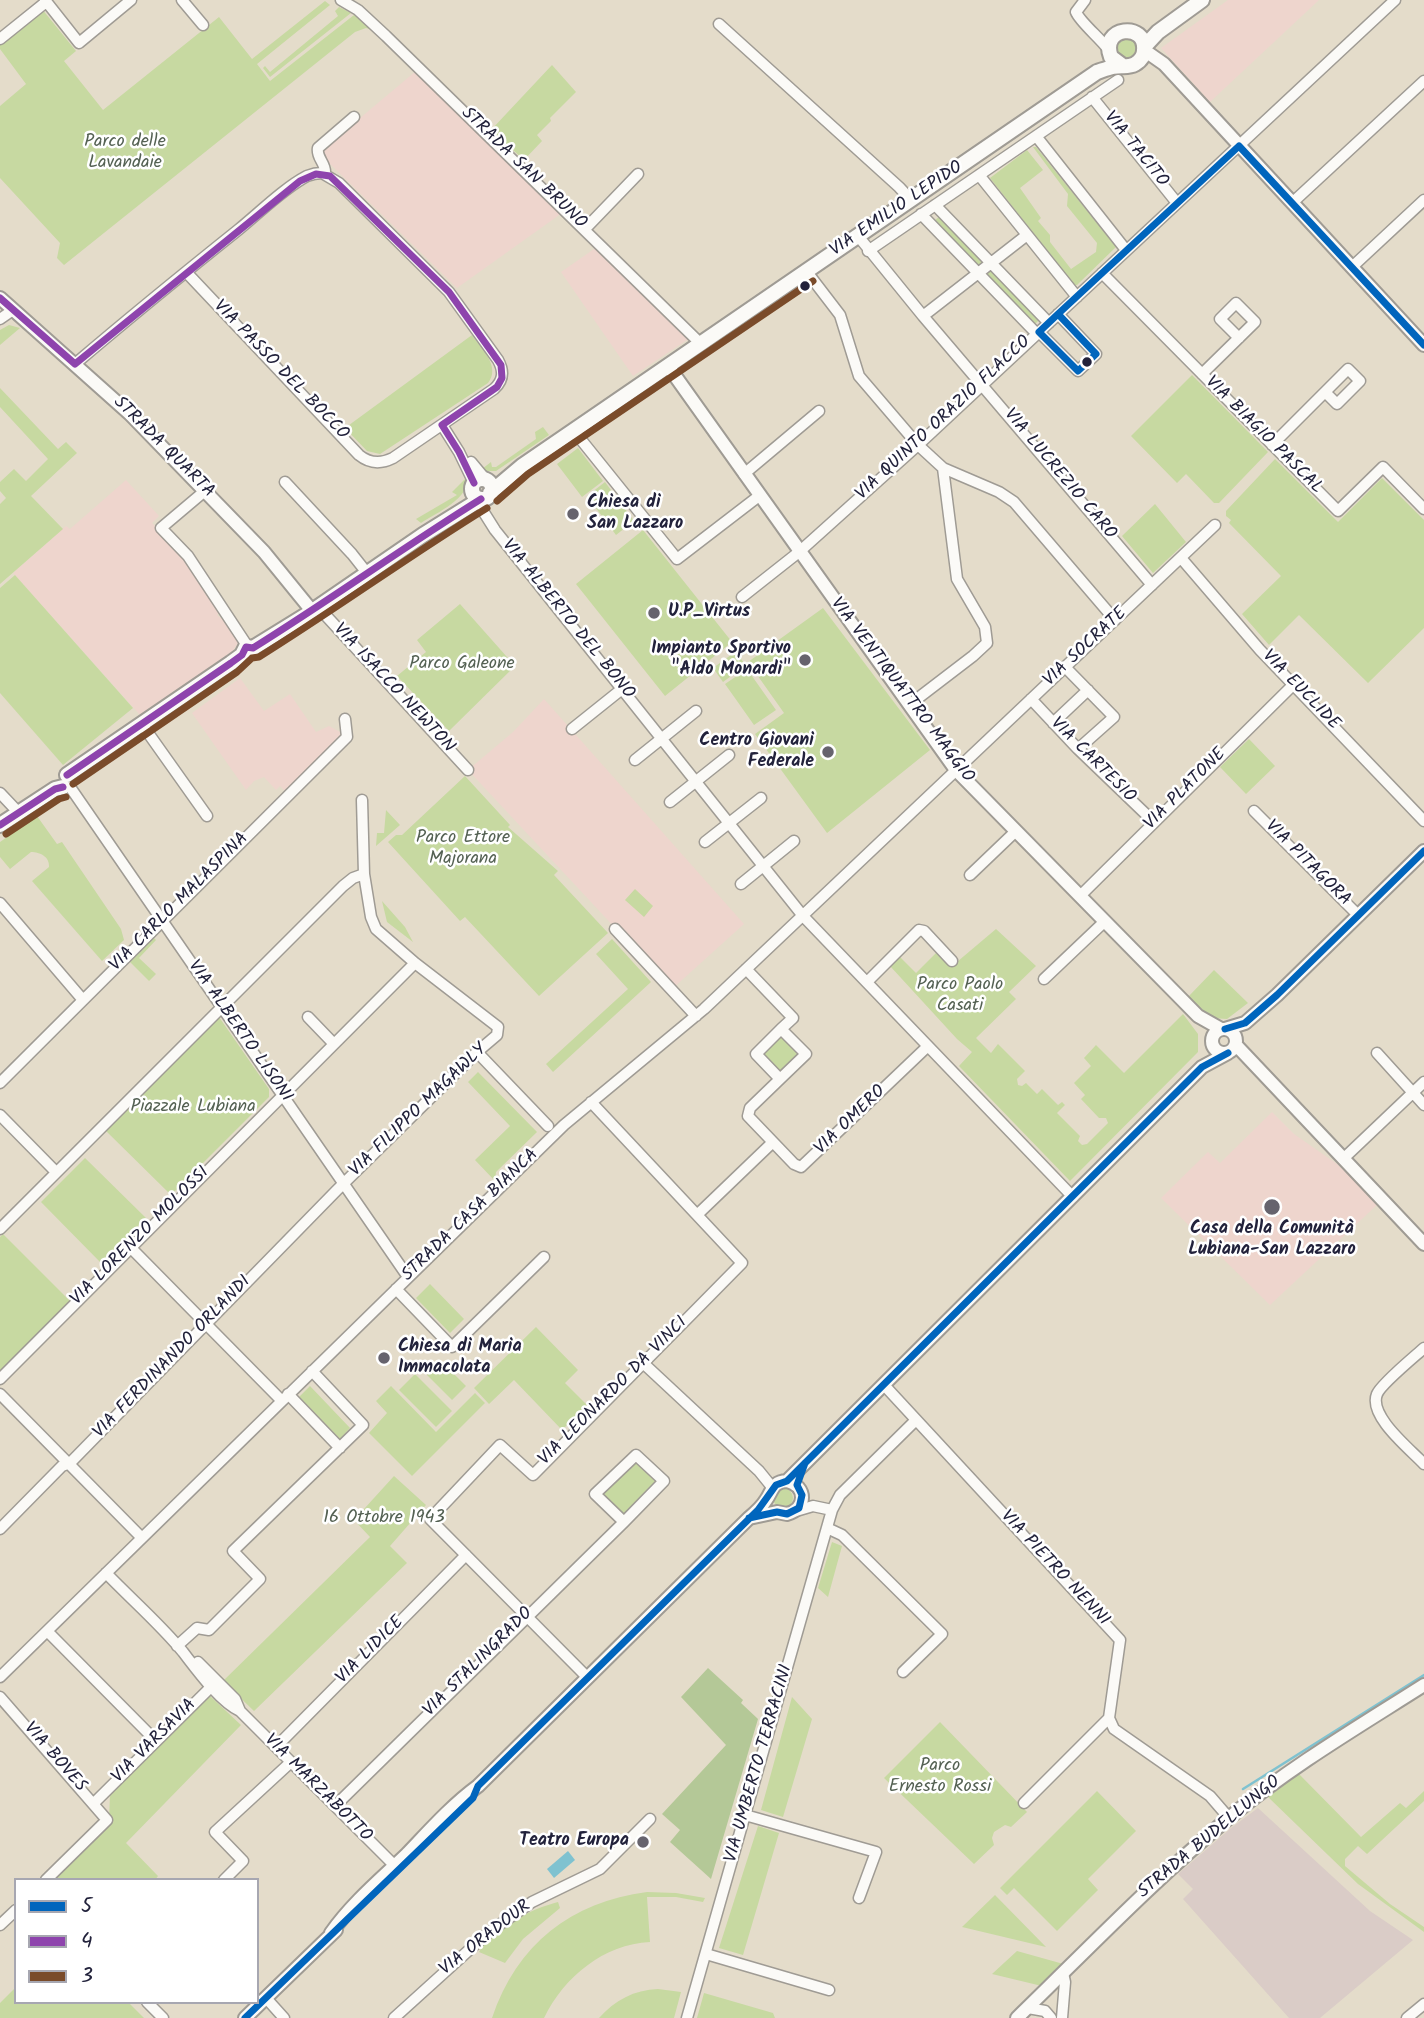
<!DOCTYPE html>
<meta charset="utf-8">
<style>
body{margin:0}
#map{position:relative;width:1424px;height:2018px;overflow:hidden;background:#e4dcca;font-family:Kalam,sans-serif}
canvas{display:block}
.legend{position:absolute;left:14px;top:1878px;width:245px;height:126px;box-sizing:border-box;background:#fff;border:2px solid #a7a7b1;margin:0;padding:9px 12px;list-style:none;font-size:21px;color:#22223b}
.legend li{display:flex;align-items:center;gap:14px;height:35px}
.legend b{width:35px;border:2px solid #a7a7b1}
</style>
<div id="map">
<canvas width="1424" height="2018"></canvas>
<ul class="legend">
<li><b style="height:9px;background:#0065bd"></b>5</li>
<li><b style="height:9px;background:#8e44ad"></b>4</li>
<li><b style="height:9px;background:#7a4b2a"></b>3</li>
</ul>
</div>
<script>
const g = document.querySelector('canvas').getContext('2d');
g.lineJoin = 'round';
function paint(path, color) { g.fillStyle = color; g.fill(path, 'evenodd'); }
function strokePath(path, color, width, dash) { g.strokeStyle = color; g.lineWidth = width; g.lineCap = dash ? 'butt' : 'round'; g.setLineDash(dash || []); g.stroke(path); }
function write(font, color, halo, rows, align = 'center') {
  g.font = font + ' Kalam,sans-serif'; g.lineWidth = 5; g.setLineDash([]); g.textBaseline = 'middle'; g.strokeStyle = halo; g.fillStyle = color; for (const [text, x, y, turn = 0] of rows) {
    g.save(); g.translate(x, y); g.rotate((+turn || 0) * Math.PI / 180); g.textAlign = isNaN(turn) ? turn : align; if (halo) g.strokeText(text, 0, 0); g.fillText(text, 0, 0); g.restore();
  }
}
const built = new Path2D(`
 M1228,0H1319L1210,102L1161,48Z
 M416,71L562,213L457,288L327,161L322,150Z
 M597,247L690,338L633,376L561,272Z
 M126,480L159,516L152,523L187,557L221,610L217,615L232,627L240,640L232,652L140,715L13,573L66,526L70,529Z
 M240,678L264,711L290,694L316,732L329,726L344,734L286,792L280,786L276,790L264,777L254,781L246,790L192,713Z
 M544,699L744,924L672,989L468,770L513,732Z
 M1272,1112L1294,1134L1337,1164L1378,1204L1270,1305L1161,1198L1208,1152L1220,1163Z`);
const industrial = new Path2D(`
 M1258,1808L1370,1911L1413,1940L1320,2018H1289L1183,1899L1193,1889L1178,1874L1231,1828Z`);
const green = new Path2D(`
 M325,1L330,5L257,64L270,81L354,15L375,31L366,28L355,32L64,265L57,258L60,243L0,178V106L26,84L0,49V43L42,9L76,51L64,61L103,110L219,17L252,59Z
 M339,7L351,13L270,77L263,68L265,66L270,72L338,16L335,11Z
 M1117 48a10 10 0 1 1 20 0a10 10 0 1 1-20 0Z
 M552,65L576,92L550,118L551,121L537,135L542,141L524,160L491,130Z
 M1033,147H1036L1116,247L1077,285H1074L990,178L1027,150L1043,170L1020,188L1041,218L1038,221L1050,235V242L1071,269L1096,252L1097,243L1067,206L1068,194Z
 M940,216L983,261L977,266L934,221Z
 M992,270L1040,319L1034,325L985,275Z
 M9,325L20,328L0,345V330Z
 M472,335C482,349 501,367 488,383L380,454L367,451L345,428Z
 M1192,375L1268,452L1219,503H1214L1186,474L1177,483L1131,436Z
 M0,388L58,449L66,442L77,453L31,496L63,529L0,584V504L6,498L0,491V482L14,469L26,481L48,459L0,407Z
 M543,427L549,435L496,471H486L482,469L491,462L492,467H496L536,439L535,432Z
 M578,448L603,481L582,497L557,464Z
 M1275,459L1338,522L1382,478L1424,520V628L1368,683L1299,615L1269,645L1242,614L1281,576L1229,523L1231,520L1226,516V511Z
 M467,477C471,498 436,513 421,523L416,519L457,495L452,492Z
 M605,482L634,521L616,535L587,496Z
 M1155,504L1186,542L1153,573L1122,536Z
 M643,530L732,642L665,696L576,584Z
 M15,575L133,708L63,765L0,693V588Z
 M460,604L515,666L449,731L397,676L426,652L417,640Z
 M823,608L930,750L827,833L755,734L784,713L748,662Z
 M735,652L746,665L723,682L713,668Z
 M747,669L776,710L754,725L725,684Z
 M1249,739L1275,766L1246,794L1220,767Z
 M465,776L510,825L508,827L558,871L554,875L608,933L539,996L465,917L460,921L388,842L396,835H402Z
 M386,810L400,825L376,846L377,833H384Z
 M37,816L57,844L62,842L121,929L124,940L102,961L32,881L49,867C50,857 40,852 31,852L10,869L0,857V842Z
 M635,889L653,906L644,917L625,900Z
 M382,901L405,927L413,942L387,922Z
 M996,929L1036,966L1009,992L1016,999L976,1038L991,1053L998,1044L1025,1071L1017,1079L1018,1085L1022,1086L1026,1083L1037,1094L1042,1089L1058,1105L1062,1102L1065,1105L1057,1113L1080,1136L1078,1141L1082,1145L1087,1144L1108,1123L1106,1118H1099L1081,1099L1085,1095L1074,1083L1091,1066L1084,1058L1096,1045L1124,1073L1183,1014L1198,1034V1052L1070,1181L959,1066L972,1052L957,1039L890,966L900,957L916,973L937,952L951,967Z
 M154,938L156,940L139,958L156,974L149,981L130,962Z
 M612,939L651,982L553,1072L546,1064L628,989L596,954Z
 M1214,970L1248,1003L1227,1019L1212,1018L1188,997Z
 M219,1017L269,1089V1097L171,1195L106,1131Z
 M781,1035L799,1053L779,1073L761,1054Z
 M478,1072L537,1132L496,1172L495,1181L475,1160L510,1126L468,1082Z
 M85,1158L146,1218L101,1263L41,1202Z
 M3,1234L70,1301L0,1371V1237Z
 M430,1284L464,1319L450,1333L416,1298Z
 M536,1327L578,1370L565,1383L587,1405L562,1430L514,1380L489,1404L474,1388Z
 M441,1361L466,1386L452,1400L427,1375Z
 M415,1374L452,1411L436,1427L399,1390Z
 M310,1386L350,1428L340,1439L299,1397Z
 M391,1386L436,1432L475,1393L485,1403L412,1476L369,1433L387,1413L376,1401Z
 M635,1462L657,1483L624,1516L602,1494Z
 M394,1476L426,1505L390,1546L407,1563L254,1711L223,1681L370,1537L354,1520Z
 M773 1498a10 10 0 1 1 20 0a10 10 0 1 1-20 0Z
 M832,1542L842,1546L828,1597L818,1588Z
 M210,1696L241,1725L126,1843L158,1876L155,1880H49L109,1820L110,1795Z
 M792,1697L812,1719L783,1817L761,1810Z
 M940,1722L1027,1812L1011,1827L1005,1825L994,1832L992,1838L994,1845L974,1864L884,1778Z
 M1299,1774L1361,1837L1400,1803L1406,1808L1424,1791V1801L1367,1854L1358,1846L1345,1859V1866L1390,1904L1424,1927V1932L1358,1884L1268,1797Z
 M1097,1791L1136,1831L1088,1879L1098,1890L1057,1931L1014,1888L1007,1895L1000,1888Z
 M758,1826L779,1833L743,1955L719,1948Z
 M647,1892L676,1893L705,1898L703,1902L676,1897H647L650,1942C604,1944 564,1977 544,2018H492C517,1944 571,1902 647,1892Z
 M995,1895L1046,1947L962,1927Z
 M558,1902L560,1908L523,1939L505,1963L479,1952C493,1927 531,1909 558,1902Z
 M1017,1951L1067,1965L1046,1987L992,1974Z
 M16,1987V2002H128L144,2018H0V2003Z
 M658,1989L681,1992L674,2018H599C615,2000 634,1990 658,1989Z
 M704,1993L773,2013L775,2018H697Z`);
const forest = new Path2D(`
 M708,1668L743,1700L741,1703L758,1719L711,1879L670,1842L680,1830L662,1814L726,1745L681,1697Z`);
const water = new Path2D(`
 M568,1851L575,1860L554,1878L547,1869Z`);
const stream = new Path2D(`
 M1243,1789L1424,1675`);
const minor = new Path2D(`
 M45,0L79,43L131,0
 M182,0L203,25
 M341,0L358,10L386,36L701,344
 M1085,0L1076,12C1080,22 1100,38 1108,49
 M719,24L899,187L911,200
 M0,39L46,2
 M1092,97L1177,203
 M1036,136L1126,250
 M325,173C326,163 316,158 318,148L354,117
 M979,175L1077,297
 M1292,203L1424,81
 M935,205L1049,323
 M921,214L1037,334
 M585,229L638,174
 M858,236L923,316L1152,585
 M868,251L1118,80
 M1352,267L1424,200
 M807,272L840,315L859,376L918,445L943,468L957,579L985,627L987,643L973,656L909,705
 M1102,273L1338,511L1383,467L1424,509
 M923,316L1027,235
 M0,319L13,310
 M1039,332L1078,371L1096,354L1058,314
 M75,364C129,318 183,274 238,230C259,213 284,188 307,176C312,174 317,173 322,173L339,183L449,292L498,360C504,371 504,380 494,389L393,458C381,464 370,464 359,455L186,272
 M1202,374L1255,322L1236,303L1220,319L1239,338
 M442,425L459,452L474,483
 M574,431L677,559L759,496
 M1272,445L1348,369L1360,381L1337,404L1325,392
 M471,462L486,480
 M943,468L999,492L1014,502L1115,620
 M744,474L819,411
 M285,482L352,554L367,573
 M206,490L161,528L188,556L248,647
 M481,499L483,511L495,530L803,916L1073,1197
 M1181,558L1260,650L1424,821
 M742,597L799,552L918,445L1395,0
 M318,607L468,770
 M1065,667L1114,717L1078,749
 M1031,699L1078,749L1154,822
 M1053,723L1088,690
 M572,729L622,689
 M146,730L207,816
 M635,760L696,711
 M70,787L408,1277
 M0,793L18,812
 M670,802L729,755
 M1254,811L1359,916
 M705,842L761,798
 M970,875L1016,831
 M741,884L794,841
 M1080,896L1293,685
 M0,903L83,1000
 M615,929L696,1016
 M746,969L793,1018L781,1029
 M1044,979L1104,922
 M867,982L919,930L924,931L952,961
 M308,1017L334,1044
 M781,1029L806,1054L780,1079L756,1054Z
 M477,1052L548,1126
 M1377,1053L1424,1105
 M780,1079L750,1108L748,1116L794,1164L801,1167L928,1046
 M0,1083L347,737L345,719
 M0,1115L56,1172
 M1343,1159L1424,1082
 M698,1214L773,1142
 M0,1229L343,886L353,878L364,874
 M131,1248L282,1401
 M396,1289L452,1347L544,1257
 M1424,1348C1414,1357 1381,1384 1377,1394C1368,1416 1410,1449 1424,1464
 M642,1362L759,1471L772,1487
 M0,1379L415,963
 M884,1385L1120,1640L1109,1718L1114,1729L1210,1796L1229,1818
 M0,1394L142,1538
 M288,1394L340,1448
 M796,1511L813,1506L832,1510
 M827,1528L842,1535L942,1634L903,1672
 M0,1529L62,1466L70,1463L337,1190L477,1052L497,1035L498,1027L415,963L376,929L371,917L364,874L362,800
 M106,1573C131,1599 161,1625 183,1652C197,1670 220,1702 240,1711L395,1866
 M47,1631L156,1741
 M177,1646L197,1628L209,1630L260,1579L233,1551L363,1425L312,1371
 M198,1662L235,1699L240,1711
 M0,1677L564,1125L704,1009L1215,525
 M588,1678L430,1519L500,1445L533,1475L742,1263L591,1102
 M0,1697L107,1820L46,1880
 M276,1747L466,1555
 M1024,1803L1109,1718
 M93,1804L217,1681
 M335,1806L624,1522L664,1481L636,1455L595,1494L624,1522
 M745,1815L876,1852L859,1898
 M224,1880L243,1861L215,1832L291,1762
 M0,1925L16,1910
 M706,1954L829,1990
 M266,1998L284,2018
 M147,2002L163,2018
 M1028,2008L1045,2011L1051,2018
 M394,2018L489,1932L532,1902L600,1869L650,1819
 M687,2018L832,1510L840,1495L916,1420
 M1062,2018L1065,1982L1063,1973
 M1407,2018L1424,2004`);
const tertiary = new Path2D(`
 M1144,50L1164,64L1424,345
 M0,298L130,414L264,552L312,611
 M668,366L956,770L1198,1016L1221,1029
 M1212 1041a12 12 0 1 1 24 0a12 12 0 1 1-24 0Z
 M1225,1029L1245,1023L1277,995L1424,851
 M1236,1045L1424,1244
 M749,1518L777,1512L787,1514C807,1509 807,1486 787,1481
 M331,1933C352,1903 381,1879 407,1854C429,1831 452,1805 478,1786L749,1518C755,1513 762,1507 766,1500C773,1490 772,1482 787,1481L1202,1067L1228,1053
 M245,2018L336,1930
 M1017,2018C1087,1950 1155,1879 1230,1817C1290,1767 1358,1727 1424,1685`);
const secondary = new Path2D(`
 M1144,47L1158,32L1202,0
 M472 489a10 10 0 1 1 20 0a10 10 0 1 1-20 0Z
 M490,493L522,466L1097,72C1103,70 1108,68 1113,67C1121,65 1128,68 1135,64C1140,61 1144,56 1144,50C1147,22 1099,26 1111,57L1123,66
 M67,775L231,663L242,655L246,647L253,648L308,614L423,535L481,499
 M0,825L55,789L63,787`);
const bus1 = new Path2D(`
 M1058,314L1096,354L1078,371L1039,332Z
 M1058,314L1239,146L1424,345
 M1225,1029L1245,1023L1277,995L1424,851
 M749,1518L777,1512L787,1514L799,1508L802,1495L797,1485L805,1463
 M245,2018L473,1798L478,1786L758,1510L776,1485L787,1481L1202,1067L1228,1053`);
const bus2 = new Path2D(`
 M0,298L75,364L300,181L316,174L330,176L449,292L501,365L502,378L497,387L442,425L459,452L474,483
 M67,775L231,663L242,655L246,647L253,648C330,600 404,547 481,499
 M0,825L55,789L63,787`);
const bus3 = new Path2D(`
 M497,501L528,474L813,281
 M73,784L237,672L252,658L259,657C336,609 409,556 487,508
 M6,834L59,799L66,797`);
const markers = [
 [805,286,6,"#22223b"],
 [1087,362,6,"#22223b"],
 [573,514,7,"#66636d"],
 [654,613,7,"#66636d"],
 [805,660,7,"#66636d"],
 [828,752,7,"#66636d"],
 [1272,1207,9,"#66636d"],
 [384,1358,7,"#66636d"],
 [643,1842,7,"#66636d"]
];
const parkNames = [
 ["Parco delle",125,143],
 ["Lavandaie",125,164],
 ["Parco Galeone",462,665],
 ["Parco Ettore",463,839],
 ["Majorana",463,860],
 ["Parco Paolo",960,986],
 ["Casati",960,1007],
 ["Piazzale Lubiana",193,1108],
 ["16 Ottobre 1943",384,1519],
 ["Parco",940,1767],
 ["Ernesto Rossi",940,1788]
];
const streetNames = [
 ["VIA TACITO",1135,150,51],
 ["STRADA SAN BRUNO",523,169,44],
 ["VIA EMILIO LEPIDO",897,210,-34],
 ["VIA PASSO DEL BOCCO",280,371,46],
 ["VIA QUINTO ORAZIO FLACCO",944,419,-43],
 ["VIA BIAGIO PASCAL",1263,436,45],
 ["STRADA QUARTA",163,448,45],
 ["VIA LUCREZIO CARO",1059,475,50],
 ["VIA ALBERTO DEL BONO",567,620,51],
 ["VIA SOCRATE",1086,648,-43],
 ["VIA ISACCO NEWTON",393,689,47],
 ["VIA VENTIQUATTRO MAGGIO",901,691,53],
 ["VIA EUCLIDE",1300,691,46],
 ["VIA CARTESIO",1092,761,45],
 ["VIA PLATONE",1186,790,-45],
 ["VIA PITAGORA",1307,864,45],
 ["VIA CARLO MALASPINA",180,903,-45],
 ["VIA ALBERTO LISONI",239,1032,55],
 ["VIA FILIPPO MAGAWLY",419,1111,-44],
 ["VIA OMERO",851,1121,-44],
 ["STRADA CASA BIANCA",471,1216,-44],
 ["VIA LORENZO MOLOSSI",141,1237,-45],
 ["VIA FERDINANDO ORLANDI",173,1358,-46],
 ["VIA LEONARDO DA VINCI",614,1392,-45],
 ["VIA PIETRO NENNI",1054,1569,47],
 ["VIA LIDICE",371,1651,-45],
 ["VIA STALINGRADO",479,1663,-45],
 ["VIA VARSAVIA",155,1742,-45],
 ["VIA BOVES",54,1758,49],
 ["VIA UMBERTO TERRACINI",760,1764,-74],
 ["VIA MARZABOTTO",317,1789,45],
 ["STRADA BUDELLUNGO",1210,1838,-40],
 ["VIA ORADOUR",486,1939,-38]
];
const poiNames = [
 ["Chiesa di",587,504],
 ["San Lazzaro",587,525],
 ["U.P_Virtus",668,613],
 ["Impianto Sportivo",791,650,"right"],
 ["\"Aldo Monardi\"",791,671,"right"],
 ["Centro Giovani",814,742,"right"],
 ["Federale",814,763,"right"],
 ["Casa della Comunità",1272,1230,"center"],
 ["Lubiana-San Lazzaro",1272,1251,"center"],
 ["Chiesa di Maria",398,1348],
 ["Immacolata",398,1369],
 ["Teatro Europa",629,1842,"right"]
];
paint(built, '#eed5cd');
paint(industrial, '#daccc7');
paint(green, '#c7d9a1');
paint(forest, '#b4c897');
paint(water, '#7fc2d0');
strokePath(stream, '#7fc2d0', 2.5);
strokePath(minor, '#9f9b94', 13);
strokePath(tertiary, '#9f9b94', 16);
strokePath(secondary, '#9f9b94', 18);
strokePath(minor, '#fbfaf7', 10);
strokePath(tertiary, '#fbfaf7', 12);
strokePath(secondary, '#fbfaf7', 14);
strokePath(bus1, '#0065bd', 7);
strokePath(bus2, '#8e44ad', 7);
strokePath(bus3, '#7a4b2a', 7);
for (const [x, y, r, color] of markers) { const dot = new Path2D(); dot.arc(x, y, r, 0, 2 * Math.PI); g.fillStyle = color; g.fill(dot); strokePath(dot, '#fff', 2.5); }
write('18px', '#546153', '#fff', parkNames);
write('18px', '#22223b', '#fff', streetNames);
write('bold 18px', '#22223b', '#fff', poiNames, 'left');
</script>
